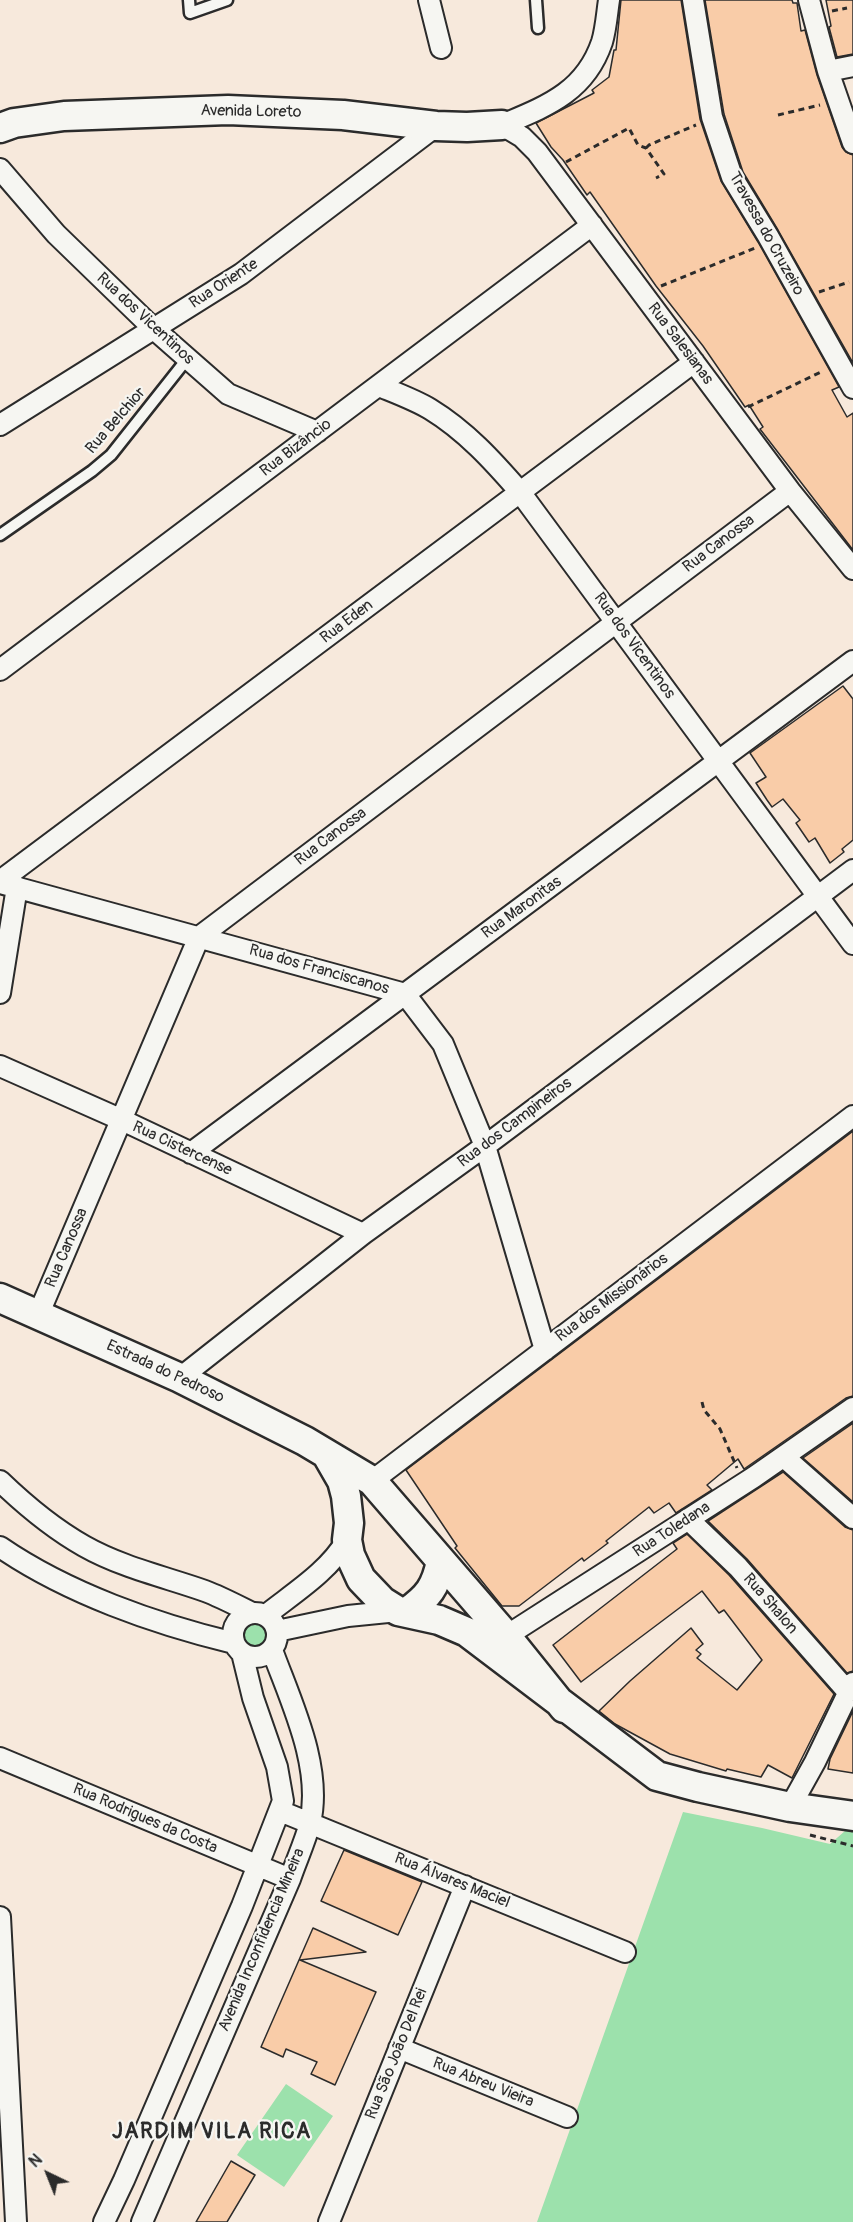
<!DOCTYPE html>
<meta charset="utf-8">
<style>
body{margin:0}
#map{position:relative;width:853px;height:2222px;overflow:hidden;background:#f7e9dc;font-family:Pangolin,sans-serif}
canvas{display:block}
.north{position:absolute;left:18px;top:2144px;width:60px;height:60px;-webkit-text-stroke:4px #f6f6f2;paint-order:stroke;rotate:317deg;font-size:16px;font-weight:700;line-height:24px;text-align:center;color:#2b2b2b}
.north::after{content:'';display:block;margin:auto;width:21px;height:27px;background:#2b2b2b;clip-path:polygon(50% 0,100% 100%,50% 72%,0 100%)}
</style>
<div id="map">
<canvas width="853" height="2222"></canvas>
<div class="north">N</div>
</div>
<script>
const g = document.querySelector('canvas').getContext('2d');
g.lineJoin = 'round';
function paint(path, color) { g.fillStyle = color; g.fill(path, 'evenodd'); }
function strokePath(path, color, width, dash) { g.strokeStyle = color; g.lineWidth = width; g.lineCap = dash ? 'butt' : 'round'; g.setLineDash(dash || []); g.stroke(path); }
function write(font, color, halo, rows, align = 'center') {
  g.font = font + ' Pangolin,sans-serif'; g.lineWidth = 4.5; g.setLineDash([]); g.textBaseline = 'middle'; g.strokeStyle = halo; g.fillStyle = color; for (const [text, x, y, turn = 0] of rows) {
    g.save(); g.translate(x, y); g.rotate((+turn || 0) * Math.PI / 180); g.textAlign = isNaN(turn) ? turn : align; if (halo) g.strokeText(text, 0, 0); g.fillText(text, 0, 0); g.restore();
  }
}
const green = new Path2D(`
 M244 1636a12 12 0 1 1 24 0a12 12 0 1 1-24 0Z
 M683,1812L762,1828L830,1844L853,1824V2222H537Z
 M286,2084L333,2116L284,2187L237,2155Z`);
const building = new Path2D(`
 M621,0H681L700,119L721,181L758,242L839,387L832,390L847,417L853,413V550L770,442L760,429L763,427L749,405L745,407L703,346L656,286L590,192L587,195L563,160L551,147L536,123L594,93L592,90L609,77L614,50H616Z
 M705,0H792L793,3H797L801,31L805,30L817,75L842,147L846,152L853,155V363L778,230L743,172L724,114Z
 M826,0H853V54L837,57L829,27L831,26Z
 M843,686L853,699V840L842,849L844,852L830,863L815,838L809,842L796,823L800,820L783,799L772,807L767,800L756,783L766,777L750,753Z
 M853,1131V1396L846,1398L744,1469L738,1459L707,1485L712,1490L676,1513L669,1503L654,1513L649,1507L606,1541L608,1543L584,1561L582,1558L519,1606H502L455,1548L457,1546L406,1470Z
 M853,1423V1502L803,1458Z
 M783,1472L845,1527L853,1530V1671L847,1673L747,1559L708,1521Z
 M687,1534L729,1575L834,1694L792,1778L768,1765L761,1777L727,1769L726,1771L670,1754L615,1724L599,1711L630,1681L691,1628L703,1644L696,1650L701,1654L697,1658L737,1690L762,1660L724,1610L719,1613L702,1591L581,1682L553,1645L677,1549L673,1543Z
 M853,1711V1773L828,1769L830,1759Z
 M344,1850L422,1882L398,1935L321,1901Z
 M313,1928L366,1952L300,1960L376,1992L335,2085L311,2074L317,2062L286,2049L283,2057L261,2047Z
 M231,2161L255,2175L227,2222H196Z`);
const path = new Path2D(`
 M832,11L847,8
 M778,115L820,105
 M646,148L649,145L696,125
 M566,162L629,128L638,145L646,148L664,174L656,178
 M661,286L755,248
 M819,292L849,282
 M748,407L823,371
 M702,1402L704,1410L720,1429L737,1468
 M810,1835L853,1846`);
const lane = new Path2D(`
 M189,0L190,13L227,0
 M536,0L538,28
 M0,535L92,471L111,455L187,359`);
const street = new Path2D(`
 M429,0L441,48
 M693,0L712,117L732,177L768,236L853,388
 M809,0L828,71L853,143
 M828,71L853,66
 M502,125L522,137L537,152L790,491L853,569
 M502,125C547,106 585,92 602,42C606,29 607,13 609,0
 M0,169L56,234L154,329L228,394L317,432
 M379,386C396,393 415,400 430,409C466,431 493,461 520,492L853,944
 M0,425L241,274L436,126
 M0,670L592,225
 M0,881L694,362
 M0,883L405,994L443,1044L485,1146L545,1350
 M0,993L17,887
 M0,1066L122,1120L363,1234
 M191,1153L853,661
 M39,1313L199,937L790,491
 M180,1378L363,1234L485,1146L853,870
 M784,1457L853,1518
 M0,1481C26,1506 52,1528 84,1546C121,1567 165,1577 205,1591C221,1597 236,1605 252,1613
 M372,1481L853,1116
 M688,1519L738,1567L848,1692
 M0,1547C67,1593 155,1624 234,1643
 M233 1635a22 22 0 1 1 44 0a22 22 0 1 1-44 0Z
 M266,1615C295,1592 328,1572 347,1540
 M277,1631L348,1616L398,1611
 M497,1642L754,1477L853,1408
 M0,1758L290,1879
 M790,1807L815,1762L853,1683
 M280,1811L625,1952
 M0,1917L16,2222
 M399,2048L567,2117
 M104,2222L124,2180L242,1906L283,1801L277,1767L253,1698L242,1653
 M142,2222L290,1879C296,1861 305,1842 310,1823C323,1767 291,1702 272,1650
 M329,2222L465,1886`);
const secondary = new Path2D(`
 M0,128L14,123L64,116L228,110L343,115L436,126L467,127L502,125
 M0,1298L180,1378L305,1441L372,1481L507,1637L564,1708
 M327,1455L342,1481L346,1496L349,1523L347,1540L350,1555L361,1579L382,1601L398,1611L439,1620L467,1632L657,1776L698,1787L790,1807L853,1816
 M407,1612C428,1597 436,1587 441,1561`);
const streetNames = [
 ["Avenida Loreto",251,112,1],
 ["Travessa do Cruzeiro",766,234,61],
 ["Rua Oriente",224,284,-33],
 ["Rua dos Vicentinos",145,319,43],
 ["Rua Salesianas",680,344,53],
 ["Rua Belchior",116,421,-49],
 ["Rua Bizâncio",296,448,-37],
 ["Rua Canossa",719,544,-37],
 ["Rua Eden",347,622,-37],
 ["Rua dos Vicentinos",634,646,54],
 ["Rua Canossa",331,837,-37],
 ["Rua Maronitas",522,908,-36],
 ["Rua dos Franciscanos",319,970,16],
 ["Rua dos Campineiros",515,1123,-37],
 ["Rua Cistercense",182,1149,25],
 ["Rua Canossa",67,1248,-67],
 ["Rua dos Missionários",612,1298,-37],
 ["Estrada do Pedroso",165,1372,25],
 ["Rua Toledana",672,1530,-33],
 ["Rua Shalon",770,1604,49],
 ["Rua Rodrigues da Costa",145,1819,23],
 ["Rua Álvares Maciel",452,1881,22],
 ["Avenida Inconfidencia Mineira",262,1940,-67],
 ["Rua São João Del Rei",397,2054,-68],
 ["Rua Abreu Vieira",483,2083,22]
];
const districtNames = [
 ["JARDIM VILA RICA",212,2132]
];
paint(green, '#9ce1ac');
paint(building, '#f9cca8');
strokePath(building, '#2b2b2b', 1.5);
strokePath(lane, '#2b2b2b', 15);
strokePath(street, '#2b2b2b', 24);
strokePath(secondary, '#2b2b2b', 33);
strokePath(path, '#2b2b2b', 3, [6, 4.5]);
strokePath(lane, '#f6f6f2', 10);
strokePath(street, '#f6f6f2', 20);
strokePath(secondary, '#f6f6f2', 28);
write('16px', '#2b2b2b', '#f6f6f2', streetNames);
g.letterSpacing = '1.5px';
write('bold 22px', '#2b2b2b', '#f6f6f2', districtNames);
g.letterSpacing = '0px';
</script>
